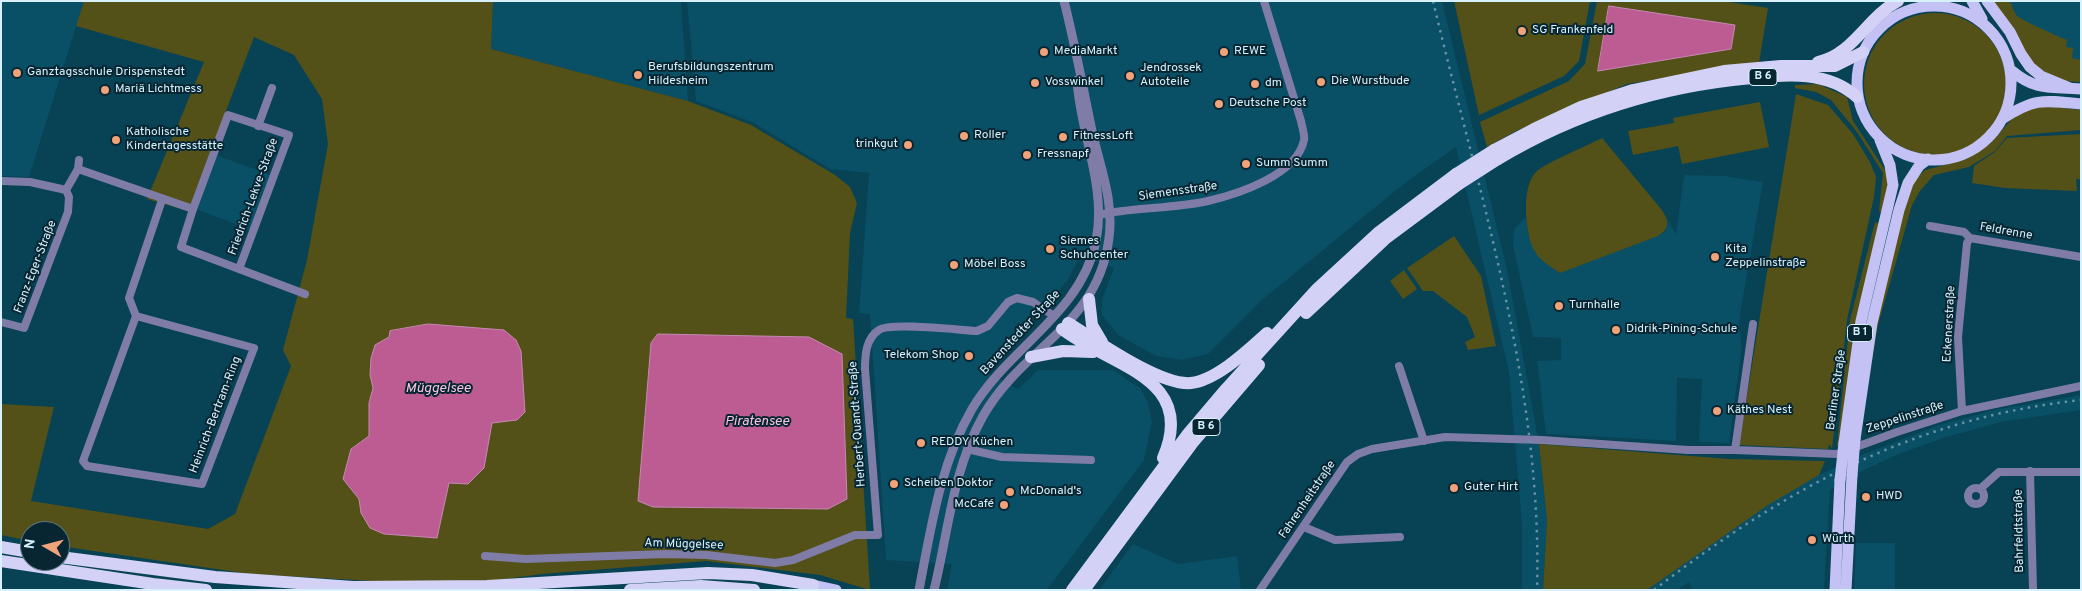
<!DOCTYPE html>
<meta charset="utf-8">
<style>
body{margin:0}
#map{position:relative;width:2082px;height:591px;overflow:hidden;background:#074255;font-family:Overpass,sans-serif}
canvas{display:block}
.frame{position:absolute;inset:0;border:2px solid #d7f1fe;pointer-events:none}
.north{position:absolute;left:20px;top:521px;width:50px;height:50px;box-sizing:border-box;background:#082631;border:1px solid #5b7783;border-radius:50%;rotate:278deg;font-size:14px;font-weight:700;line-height:20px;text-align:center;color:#d7f1fe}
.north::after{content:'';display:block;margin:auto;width:18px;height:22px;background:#f0a27a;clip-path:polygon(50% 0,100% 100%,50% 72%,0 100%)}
</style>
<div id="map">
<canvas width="2082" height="591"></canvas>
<div class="frame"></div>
<div class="north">N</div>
</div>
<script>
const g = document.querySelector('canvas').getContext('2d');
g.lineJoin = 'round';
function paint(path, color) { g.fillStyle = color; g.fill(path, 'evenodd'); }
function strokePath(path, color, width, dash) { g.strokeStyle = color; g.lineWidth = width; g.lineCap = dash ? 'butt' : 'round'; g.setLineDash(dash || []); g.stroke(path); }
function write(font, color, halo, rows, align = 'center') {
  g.font = font + ' Overpass,sans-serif'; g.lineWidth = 4; g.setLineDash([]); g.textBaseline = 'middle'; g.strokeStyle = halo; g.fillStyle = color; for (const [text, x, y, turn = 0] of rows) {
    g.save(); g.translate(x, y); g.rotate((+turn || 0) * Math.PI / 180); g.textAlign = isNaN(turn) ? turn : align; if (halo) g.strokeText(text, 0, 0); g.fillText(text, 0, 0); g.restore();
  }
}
const built = new Path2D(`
 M1,1H84L29,177L1,176Z
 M493,1H681L688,101L491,49Z
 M687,1H1442L1507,269L1539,444L1547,520L1543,590H1522V526L1509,372L1456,147L1405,183L1261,301L1208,354L1182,360L1156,356L1118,335L1102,315V300L1114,268L1080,256L1068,280L986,372L1018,389L1038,370H1113L1141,389L1148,403L1152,422L1144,460L1047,590H947L952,564L886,560L870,314L859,313L869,173L830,169L752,122L696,101Z
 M1992,1H2081V82Z
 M216,155L271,175L251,230L196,209Z
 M1684,175L1725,176L1763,182L1740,315L1739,326L1742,346L1729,443L1699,442L1702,379L1677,378L1676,441L1546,434L1537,361L1561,360V338L1533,337L1513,245L1514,229L1526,217L1529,236L1646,240L1665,232L1668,224L1667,218L1676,234Z
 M2081,395V410L2001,422L1943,438L1899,454L1862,471L1830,490L1824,590H1693L1689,582L1677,590H1647L1768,504L1819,475L1864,454L1939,425L1998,409Z
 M1856,543H1895V590H1854Z
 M1133,544L1178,564L1237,556L1241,590H1099Z`);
const green = new Path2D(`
 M84,1H493L491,49L688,101L751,125L835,175L850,187L857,203L850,233L846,318L853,319L870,590L820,575L706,561L542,574L483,582H391L250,574L60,546V531H30V541L1,535V404L54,407L31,501L208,529L235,514L291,366L283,350L307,260L328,144L322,99L294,55L254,37L188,211L147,199L204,62L76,26Z
 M1454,1H1590L1579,61L1564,76L1479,115Z
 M1597,1H1722L1768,8L1759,63L1627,84L1518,130L1487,147L1480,122L1569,81L1585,64Z
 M1992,1H2010C2012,6 2014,12 2017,16C2020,19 2063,39 2067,40L2066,47L2073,48L2072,58L2081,60V82L2061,81L2036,67Z
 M1864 84a71 71 0 1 1 142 0a71 71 0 1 1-142 0Z
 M1818,84L1847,97L1853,121L1887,173V204L1884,213L1879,211L1883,173L1857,132L1831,100L1816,92L1795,88V85Z
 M1796,94L1828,105L1853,134L1870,162L1876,177L1874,197L1847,320L1832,449L1829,444L1828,449L1739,445Z
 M1760,102L1769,147L1682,164L1678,146L1633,155L1628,131L1674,123L1673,118Z
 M2047,106L2081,110V130L2007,136L1995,151L1969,167L1934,175L1920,191L1912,205L1878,325L1858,440L1871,323L1902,207L1916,179L1925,170L1964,160L1990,144L2011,120L2029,108Z
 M2081,134V179H2076L2077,191L2005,188L1972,183L1974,166L1995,152L2007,138Z
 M1602,138L1661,209C1669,220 1671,228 1658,236L1560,273C1551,267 1539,260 1534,250C1525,233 1521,186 1536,172C1545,163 1589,145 1602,138Z
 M1875,222L1882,224L1840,446H1837L1850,320Z
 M1454,236L1481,276L1496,346L1468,350L1465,342L1475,337L1467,317L1433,291H1423L1407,268Z
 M1404,270L1417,289L1403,299L1390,281Z
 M1539,444L1729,459L1825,461L1819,475L1768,505L1647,590H1543L1547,520Z`);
const water = new Path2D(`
 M1609,6L1735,25L1731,49L1598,71Z
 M428,324L504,330L516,340L521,351L525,412L517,420L492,423L484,468L468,484L449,483L437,538L384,534L370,528L361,513L359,499L343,479L351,449L369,436V403L373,388L370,375L371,358L375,345L389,337L390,331Z
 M658,334L809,337L842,354L847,499L828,509L653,507L638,501L651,343Z`);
const minor = new Path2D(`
 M258,126L272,88
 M78,169L193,209L181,247L239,269
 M1,181L30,182L66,190L78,169L79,160
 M193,209L228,115L289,135L239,269L305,294
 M1098,215C1134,207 1172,209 1208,201C1238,194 1297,175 1304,140C1305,135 1302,127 1301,121L1264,1
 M1930,226L1964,232L1970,238L2081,257
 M136,316L254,348L202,484L87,466L83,461L136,316L129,298L162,200
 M1,322L24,328L68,212L69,197L66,190
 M1399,366L1424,441
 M1962,411L1958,337L1967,243L1970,238
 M967,449L1002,457L1091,460
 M1735,450L1753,324
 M2030,471L2033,590
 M1968 496a8 8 0 1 1 16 0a8 8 0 1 1-16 0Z
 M1980,489L1999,472H2081
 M1304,527L1335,540L1400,537
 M485,556L526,559L665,554L707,555L775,563L793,560L855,535H878L865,369C865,355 866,338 879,330C891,322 958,330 977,331L988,326L1008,302L1017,298L1033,302L1054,316
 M1260,590L1347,462L1358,454L1372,449L1445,437L1542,440L1688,450H1735L1837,454L1897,432L1962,411L2081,386`);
const tertiary = new Path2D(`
 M919,590C931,528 940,464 972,409C1008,348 1081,314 1096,241C1107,187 1080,133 1077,80
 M934,590C949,529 952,472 983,416C1023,346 1098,326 1109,238C1114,200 1100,167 1092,131C1083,88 1075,44 1064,1`);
const primary = new Path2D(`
 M1972,1L1982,19
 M1987,1L2010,32L2021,54L2030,67L2041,76L2070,88
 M1857 83a77 77 0 1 1 154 0a77 77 0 1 1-154 0Z
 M2012,71C2037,92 2052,86 2081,89
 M2002,119C2034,98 2043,100 2081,104
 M1855,439L1872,323L1899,210L1908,183L1919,166L1928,159
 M1844,443L1861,321L1893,185L1890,165L1880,140
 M813,585L836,590
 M1835,590L1840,480
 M1846,590L1852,475`);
const trunk = new Path2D(`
 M1818,62C1854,54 1867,17 1898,1
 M1494,150L1534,129L1581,107L1633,90L1724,71L1781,66H1835L1863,52
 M1498,159C1575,113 1662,86 1752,78C1788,74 1828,71 1857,97
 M1089,299L1092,325L1102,342
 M1306,313L1385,239L1459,184
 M1068,323C1096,340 1160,386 1191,383C1217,380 1248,350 1267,333
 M1062,329C1111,367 1198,377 1163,458
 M1031,357L1063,351L1093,352
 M1,547L30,552
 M60,557L215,577L353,587L487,586L708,573L752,575L813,585
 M1,561L153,584L206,590
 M630,590L701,586L754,590
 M1072,590L1187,435L1226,389L1316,290L1379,232L1456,174
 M1084,590L1194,441L1259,365`);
const rail = new Path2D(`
 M1433,1C1479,194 1543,390 1537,590
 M1654,590C1785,489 1914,418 2081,400`);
const primaryBridge = new Path2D(`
 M1852,475L1855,439
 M1840,480L1844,443`);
const trunkBridge = new Path2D(`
 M1456,174L1494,150
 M1459,184L1498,159`);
const markers = [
 [1522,31,5,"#f0a27a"],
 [1044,52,5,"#f0a27a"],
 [1224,52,5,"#f0a27a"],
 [17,73,5,"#f0a27a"],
 [638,75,5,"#f0a27a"],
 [1130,76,5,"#f0a27a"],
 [1321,82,5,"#f0a27a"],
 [1035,83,5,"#f0a27a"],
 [1255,84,5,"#f0a27a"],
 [105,90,5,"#f0a27a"],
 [1219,104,5,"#f0a27a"],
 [964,136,5,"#f0a27a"],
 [1063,137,5,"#f0a27a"],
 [116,140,5,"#f0a27a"],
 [908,145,5,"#f0a27a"],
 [1027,155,5,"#f0a27a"],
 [1246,164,5,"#f0a27a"],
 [1050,249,5,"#f0a27a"],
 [1715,257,5,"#f0a27a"],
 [954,265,5,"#f0a27a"],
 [1559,306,5,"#f0a27a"],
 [1616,330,5,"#f0a27a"],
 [969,356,5,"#f0a27a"],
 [1717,411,5,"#f0a27a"],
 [921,443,5,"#f0a27a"],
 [894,484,5,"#f0a27a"],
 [1454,488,5,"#f0a27a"],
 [1010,492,5,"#f0a27a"],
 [1866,497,5,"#f0a27a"],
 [1004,505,5,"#f0a27a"],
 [1812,540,5,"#f0a27a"]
];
const shields = [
 [1763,77,28],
 [1860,333,25],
 [1206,427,28]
];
const shieldNames = [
 ["B 6",1763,77],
 ["B 1",1860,333],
 ["B 6",1206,427]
];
const poiNames = [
 ["SG Frankenfeld",1532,31],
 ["MediaMarkt",1054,52],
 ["REWE",1234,52],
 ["Berufsbildungszentrum",648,68],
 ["Hildesheim",648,82],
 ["Jendrossek",1140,69],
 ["Autoteile",1140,83],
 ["Ganztagsschule Drispenstedt",27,73],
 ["Die Wurstbude",1331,82],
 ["Vosswinkel",1045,83],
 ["dm",1265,84],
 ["Mariä Lichtmess",115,90],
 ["Deutsche Post",1229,104],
 ["Katholische",126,133],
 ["Kindertagesstätte",126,147],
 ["Roller",974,136],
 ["FitnessLoft",1073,137],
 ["trinkgut",898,145,"right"],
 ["Fressnapf",1037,155],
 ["Summ Summ",1256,164],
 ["Siemes",1060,242],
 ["Schuhcenter",1060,256],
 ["Kita",1725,250],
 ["Zeppelinstraße",1725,264],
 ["Möbel Boss",964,265],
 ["Turnhalle",1569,306],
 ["Didrik-Pining-Schule",1626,330],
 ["Telekom Shop",959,356,"right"],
 ["Käthes Nest",1727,411],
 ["REDDY Küchen",931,443],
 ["Scheiben Doktor",904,484],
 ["Guter Hirt",1464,488],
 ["McDonald's",1020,492],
 ["HWD",1876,497],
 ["McCafé",994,505,"right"],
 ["Würth",1822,540]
];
const streetNames = [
 ["Siemensstraße",1178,192,-8],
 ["Friedrich-Lekve-Straße",254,197,-70],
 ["Feldrenne",2006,232,10],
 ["Franz-Eger-Straße",36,267,-69],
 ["Eckenerstraße",1950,324,-87],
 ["Bavenstedter Straße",1021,333,-47],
 ["Berliner Straße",1837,390,-82],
 ["Heinrich-Bertram-Ring",216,415,-69],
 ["Zeppelinstraße",1905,418,-18],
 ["Herbert-Quandt-Straße",858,424,-94],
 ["Fahrenheitstraße",1308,500,-56],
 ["Bahrfeldtstraße",2020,531,-91],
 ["Am Müggelsee",684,545,2]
];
const waterNames = [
 ["Müggelsee",438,389],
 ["Piratensee",757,422]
];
paint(built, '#094f65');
paint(green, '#545118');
paint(water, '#bd5c93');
strokePath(water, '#c589b3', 1);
strokePath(minor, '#7f7da7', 8);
strokePath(tertiary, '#7f7da7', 9);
strokePath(primary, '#c4c2f5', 11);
strokePath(trunk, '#d3d2f6', 12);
strokePath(rail, '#6692a2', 2.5, [2.5, 5]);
strokePath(primaryBridge, '#c4c2f5', 11);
strokePath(trunkBridge, '#d3d2f6', 12);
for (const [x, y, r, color] of markers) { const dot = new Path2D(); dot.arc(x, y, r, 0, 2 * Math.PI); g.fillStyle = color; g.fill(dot); strokePath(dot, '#082631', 2); }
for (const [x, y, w] of shields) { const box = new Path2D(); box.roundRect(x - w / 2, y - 8.5, w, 17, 4); g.fillStyle = '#082631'; g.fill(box); strokePath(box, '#d7f1fe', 1); }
write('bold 11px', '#d7f1fe', null, shieldNames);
write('12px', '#d7f1fe', '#082631', poiNames, 'left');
write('12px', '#d7f1fe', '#082631', streetNames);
write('italic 14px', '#f9c4df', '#082631', waterNames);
</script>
